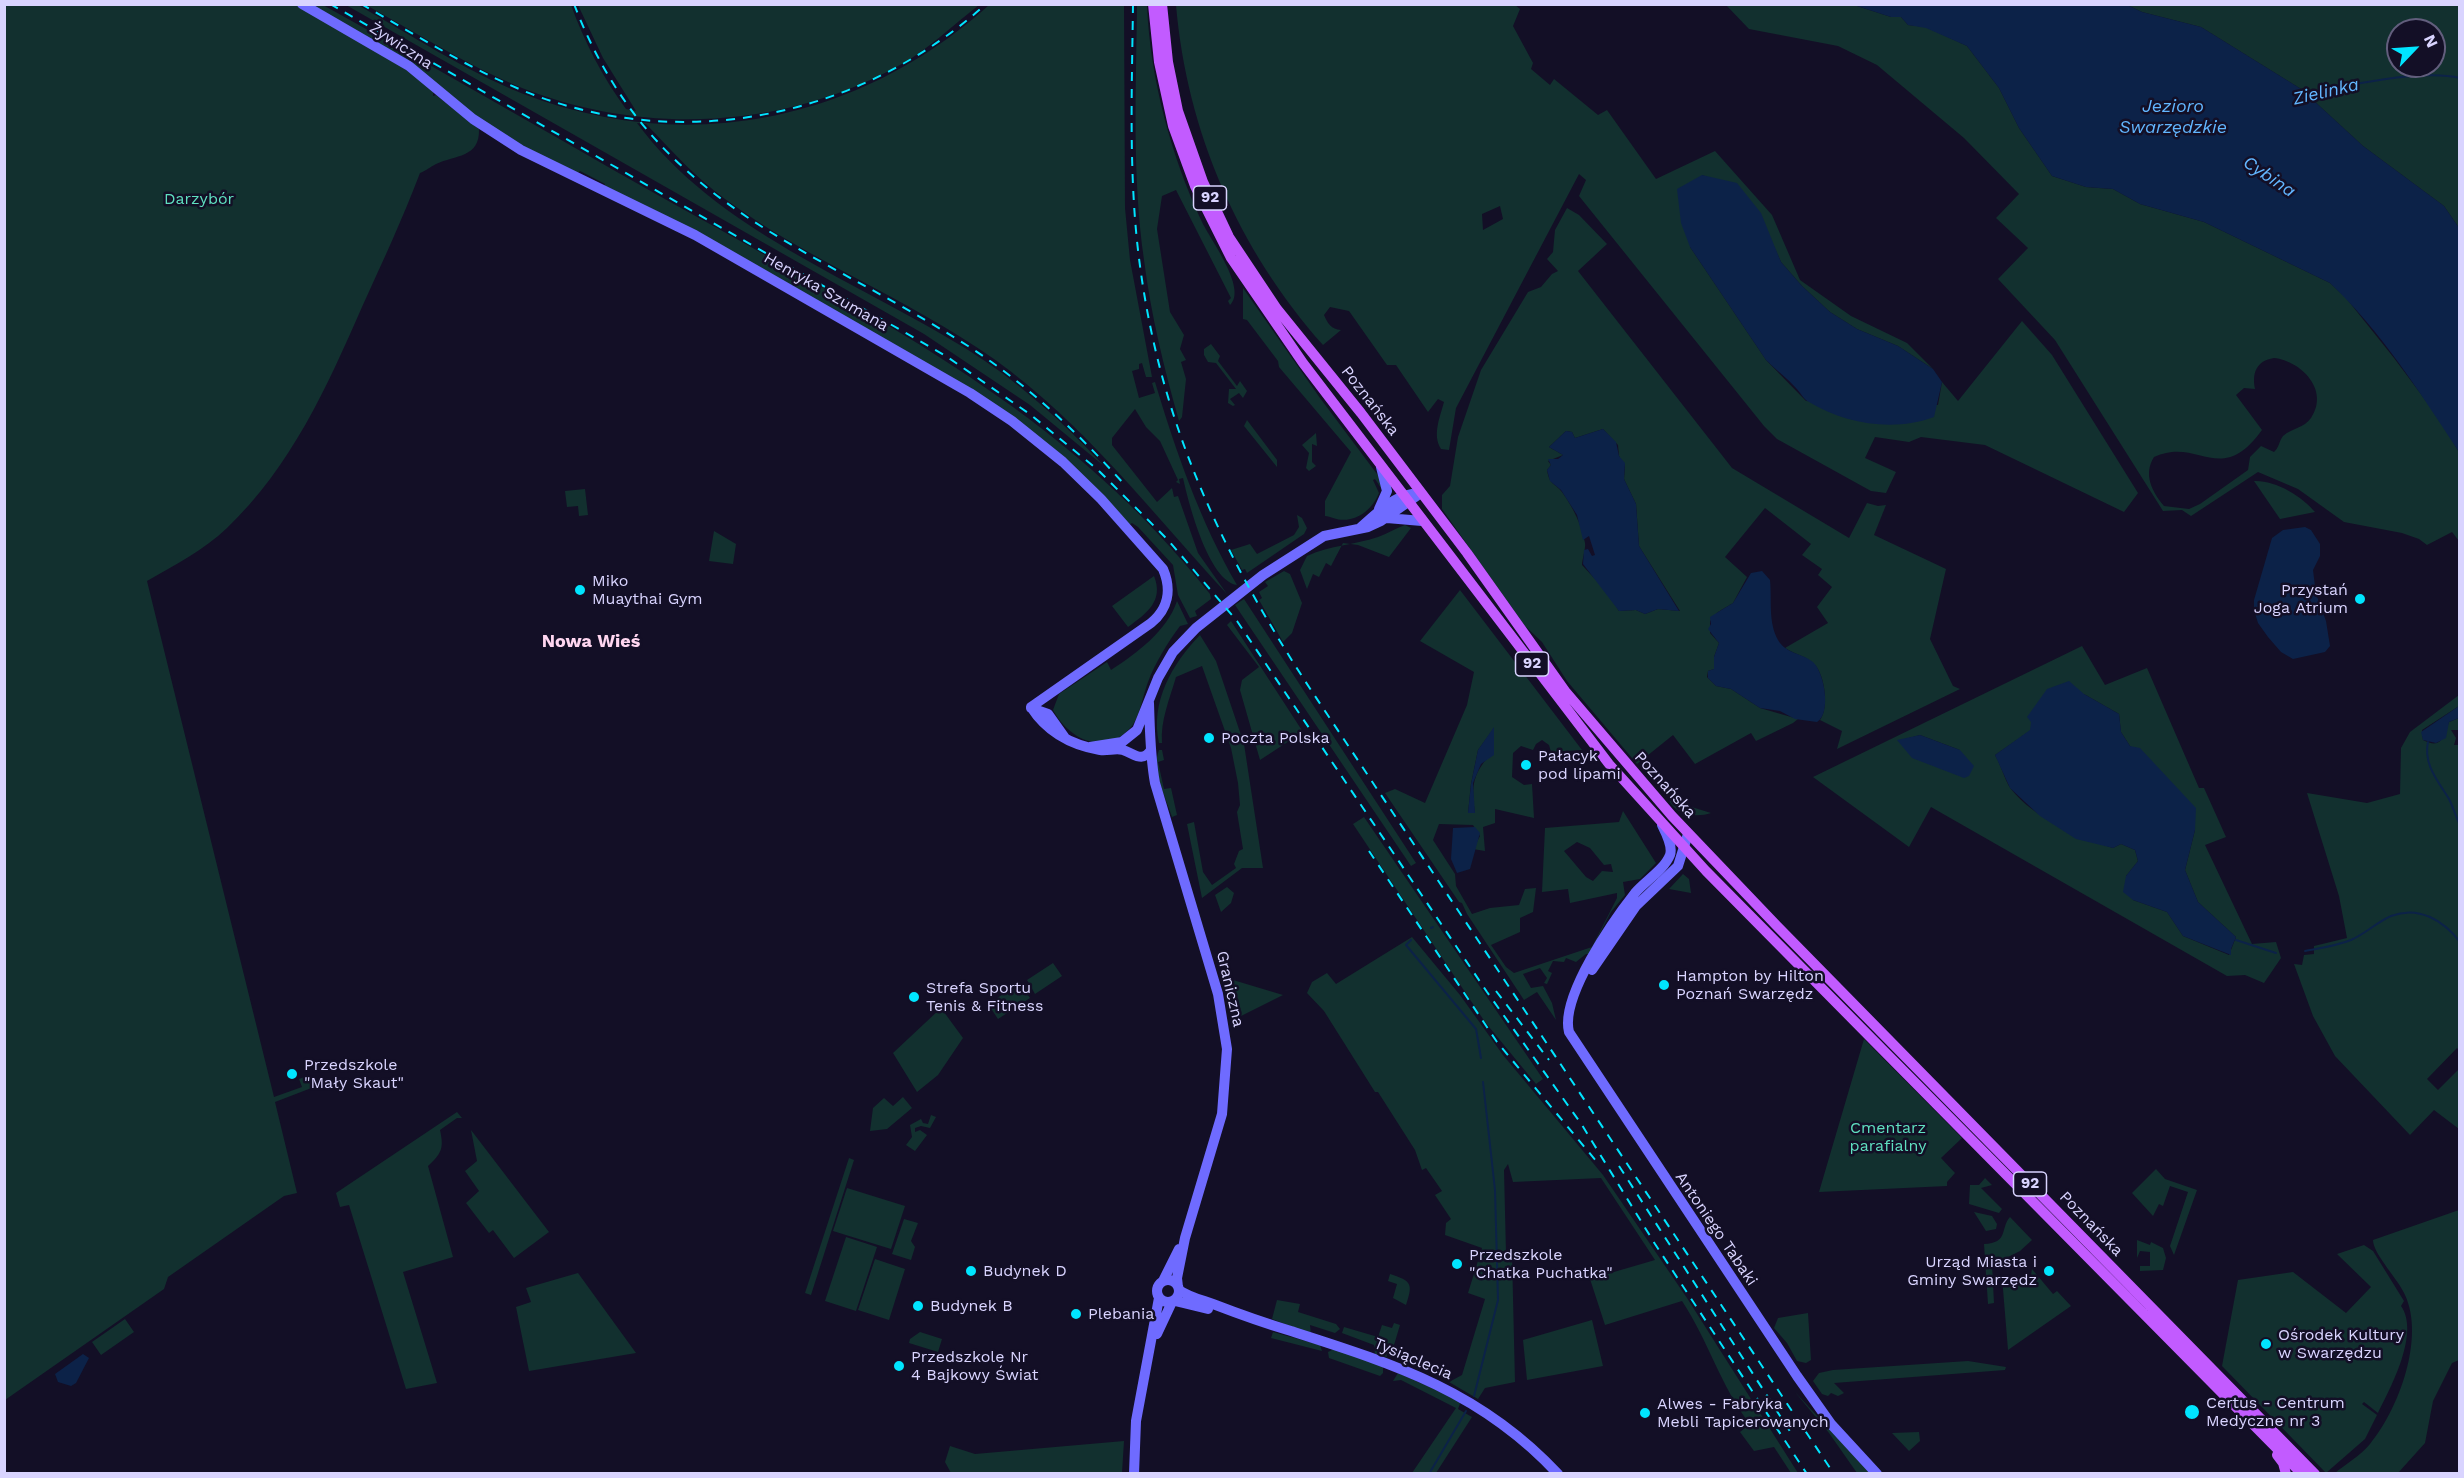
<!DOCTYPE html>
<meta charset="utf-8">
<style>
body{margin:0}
#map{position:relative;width:2464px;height:1478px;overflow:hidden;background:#130f26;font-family:"Work Sans",sans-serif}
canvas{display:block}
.frame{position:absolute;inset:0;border:6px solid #d9d4ff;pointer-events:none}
.north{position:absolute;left:2386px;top:18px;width:60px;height:60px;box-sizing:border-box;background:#130f26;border:2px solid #625e7d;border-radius:50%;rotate:65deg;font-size:16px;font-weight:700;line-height:24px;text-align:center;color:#d9d4ff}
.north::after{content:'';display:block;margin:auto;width:21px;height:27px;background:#00e5ff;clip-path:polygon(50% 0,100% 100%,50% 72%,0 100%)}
</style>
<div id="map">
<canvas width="2464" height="1478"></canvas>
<div class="frame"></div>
<div class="north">N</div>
</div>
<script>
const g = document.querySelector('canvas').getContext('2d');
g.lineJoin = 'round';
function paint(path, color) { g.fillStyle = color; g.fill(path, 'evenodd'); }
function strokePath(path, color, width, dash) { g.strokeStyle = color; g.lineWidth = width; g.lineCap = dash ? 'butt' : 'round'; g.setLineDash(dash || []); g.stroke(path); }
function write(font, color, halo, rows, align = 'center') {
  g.font = font + ' "Work Sans",sans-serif'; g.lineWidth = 5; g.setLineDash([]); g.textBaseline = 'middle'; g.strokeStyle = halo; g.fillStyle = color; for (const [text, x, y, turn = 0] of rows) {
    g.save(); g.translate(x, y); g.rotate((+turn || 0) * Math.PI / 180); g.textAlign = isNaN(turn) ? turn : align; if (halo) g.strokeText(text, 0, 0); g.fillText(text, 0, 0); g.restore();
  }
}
const green = new Path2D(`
 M4,5H302L434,87L433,96L436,95L479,129C480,158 455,155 436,164C430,167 427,170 420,173C403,218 382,263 362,307C327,387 291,467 227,528C204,550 175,565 147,581L274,1097L302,1087L299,1079L309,1075L314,1087L275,1102L297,1193L284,1196L168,1277L164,1289L5,1400Z
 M309,5H323C455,78 585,155 717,228C904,333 1075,422 1210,594L1211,599L1195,611L1197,616L1190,618L1178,595L1173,565L1138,527L1132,523L1129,525L1033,433L604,187L605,184L580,171L577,174L508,138Z
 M346,5H358C411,35 464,70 521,93C685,157 859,122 989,5H1124L1125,208L1130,260L1152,377H1146L1142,363L1139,364V369L1132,371L1139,398L1155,393L1152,383L1155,382C1176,452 1200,521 1237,585C1209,581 1189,505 1183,478L1179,479L1180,484L1176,482L1178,480L1160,441L1146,427L1135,409L1112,438V445L1157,502L1172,488L1174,497L1178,496L1198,553L1227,594C1152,513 1085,424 994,359C909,299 809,261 725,199C695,177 672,151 646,124L637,123C716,230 855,280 965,348C1017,380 1062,421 1104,466L1030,405L924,334Z
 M366,5H571C584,41 603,78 626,109L636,111L603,58L578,5H979C953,25 929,49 900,65C785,129 644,136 522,88C468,66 417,33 366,5Z
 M1137,5H1147C1150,78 1171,156 1202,222C1210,239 1248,289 1230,305L1228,301L1231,298L1176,190L1162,196L1157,229L1170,312L1184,335L1180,349L1186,360L1181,362L1186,379L1182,417L1179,421C1164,368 1151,315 1144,260C1132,176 1136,90 1137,5Z
 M1176,5H1515L1520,9L1513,26L1533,63L1531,69L1550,85L1554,79L1598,115L1607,110L1656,179L1715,151L1772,215L1800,280L1851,316L1907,343L1933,369L1898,346L1857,329L1830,312L1802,286L1781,262L1771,240L1710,178L1702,175L1690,247L1766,360L1806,401L1938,405L1942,382L1958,401L2022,321L2052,355L2138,493L2124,512L1985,445L1921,437L1909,442L1875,437L1865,458L1896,472L1886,493L1871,491L1777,439L1764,426L1579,196L1586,180L1579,174L1456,408L1449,450L1441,449C1432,435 1440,417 1444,402L1438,399L1428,412L1396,365H1387L1349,311L1330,307L1324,315C1328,324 1331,329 1341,330L1323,345C1238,249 1187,132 1176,5ZM1500,206L1503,219L1483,230L1482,214Z
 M1726,5H1854L1891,17H1901L1908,25L1926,27L1967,46L1999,88L2019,128L2052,176L2086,187L2113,189L2140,204L2204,222L2330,283L2346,298L2394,358L2438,417L2459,452V541L2452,532L2427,545L2419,539L2402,533L2344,522L2298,489L2258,472L2191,516L2182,510L2163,511L2055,340L1998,279L2028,248L1996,218L2019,194L1964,138L1877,65L1838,46L1749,29ZM2274,358C2301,361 2330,390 2311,418C2304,428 2292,428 2283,436C2279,441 2279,448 2274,452L2261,446L2250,457L2248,470L2200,504L2189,509L2164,506C2152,492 2143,474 2154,457C2199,436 2220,488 2262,430L2236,395L2244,388L2255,389C2252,373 2256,361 2274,358Z
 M2127,5H2459V228L2444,206L2363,146L2301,89L2201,27L2142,12ZM2398,30H2434V66H2398Z
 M1567,208L1579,215L1607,244L1578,271L1732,468L1849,538L1867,503L1878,506L1886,505L1874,535L1946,569L1930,639L1953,686L1960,689L1837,749L1842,731L1820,720C1829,708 1825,676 1815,665C1807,656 1794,654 1785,648L1828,623L1817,607L1832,587L1818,575L1822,569L1802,555L1811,544L1765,508L1725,557L1747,577L1733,603L1718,612L1710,621V633L1719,643L1714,657V669L1708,671L1707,677L1716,686L1731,689L1760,708L1798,719L1793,723L1756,741L1751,733L1695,764L1673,735L1637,764L1567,681L1542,642L1525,626L1442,509V495L1450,486L1458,437L1481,370L1528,292L1541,287L1552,274L1558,271L1547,259L1553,252L1555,230ZM1603,429L1618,445L1619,456L1625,466L1624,479L1636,504L1639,546L1680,611L1658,609L1645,614L1636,610L1619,611L1607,592L1582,565C1582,560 1586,548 1585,543C1582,526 1573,507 1562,492C1554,482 1550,486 1547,470L1551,465L1548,461L1563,455L1549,447L1566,431L1572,432L1575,438Z
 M1243,288L1320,398L1380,478L1383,491L1375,479L1373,480L1379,493C1372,511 1353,525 1333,518C1330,517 1328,516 1325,516V501L1351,452L1279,367L1278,361L1247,320L1243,319Z
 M1211,344L1220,356L1218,361L1237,386L1240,381L1247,391L1243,398L1239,393L1230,399L1235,405L1233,406L1228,403L1229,389H1236L1216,363L1208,362L1204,355V349Z
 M1247,420L1277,460V467L1244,426Z
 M1316,433L1317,446L1312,444V462L1316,466L1309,471L1306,468L1309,453L1302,445Z
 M2254,481C2275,480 2302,496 2315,512L2280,519Z
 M585,489L588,515L579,516L578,506L567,507L565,491Z
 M1297,515L1302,518L1307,528L1304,534L1247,573L1245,569L1242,570L1231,550L1250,544L1257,554L1294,535L1299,527Z
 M1405,525L1411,528L1389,557L1358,545L1343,543L1331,566L1326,563L1319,577L1313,574L1307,589L1300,570L1307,556C1331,545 1354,545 1378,537C1387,534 1396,528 1405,525Z
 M714,531L736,544L733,564L709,561Z
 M1284,571L1290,574L1302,603L1292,633L1283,642L1259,600L1262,598L1259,592L1268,586L1265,582Z
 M1154,576C1164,601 1147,613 1128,627L1112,606Z
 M1460,590L1582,750L1551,752L1549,745L1542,740L1536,744L1533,750L1521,746L1513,753L1512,777L1524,785L1532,784L1534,818L1495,809V823L1483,827L1485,851L1473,849L1480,836L1473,825L1439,824L1433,840L1455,874L1456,886L1472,914L1490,908L1519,905L1525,889L1536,888L1533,912L1520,918V932L1491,945L1506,967L1514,973L1592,947L1617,898V893L1570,903L1568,889L1542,892L1545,828L1619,822L1623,811L1656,863L1640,879L1623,882L1625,895L1611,912L1589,954H1586L1576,962L1566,958L1564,962L1553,961L1548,971L1552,973L1547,984L1544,983L1547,978L1540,968L1523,974L1531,988L1543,986L1552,1003L1556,1020L1537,992L1524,1000L1467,914L1462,903L1459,902L1385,793L1395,789L1425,803L1467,705L1474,672L1420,641ZM1494,728L1493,751C1473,774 1471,783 1475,813H1468L1471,784L1478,750ZM1577,842L1590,848L1604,865L1611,864L1613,872L1602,871L1593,881L1586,877L1564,851Z
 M1244,599L1416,863L1411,866L1235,605Z
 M1177,601L1188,624L1180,626C1168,642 1155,663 1148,682C1143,695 1140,715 1132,726C1106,757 1070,741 1053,710L1059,694L1107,662L1111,670C1137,653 1167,631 1177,601Z
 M1231,621L1303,732L1260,760L1240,690L1242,680L1259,667L1227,625Z
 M1200,635L1216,661L1244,744L1263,868H1242L1202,898L1187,824L1194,822L1203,872L1212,885L1236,868L1234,864L1239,851L1243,849L1237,812L1240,805L1238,783L1231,748L1202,666L1176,677C1170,698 1160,721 1162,743H1159C1150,702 1172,664 1200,635Z
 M2082,646L2105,685L2147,668L2199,788H2204L2226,837L2205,845L2252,944L2276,942L2281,958L2264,983L2245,975L2227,976L1931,807L1909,847L1813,777ZM2084,694L2119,714L2121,732L2130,746L2195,830L2185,870L2198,902L2236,937L2229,955L2183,936L2167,912L2133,900L2126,876L2138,861L2135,850L2121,844L2113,848C2078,837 2035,819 2011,789C2005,781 2001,765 1995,755L2031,730V722ZM1920,735L1960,750L1898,741Z
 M2459,695V706L2422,730L2423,740C2442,750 2444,736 2449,722L2459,718V730H2451L2456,738L2454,745H2460L2459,1050L2457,1048L2427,1079L2438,1090L2459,1069V1129L2434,1110L2410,1135L2335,1056L2313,1016L2294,964L2302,965L2304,955L2314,954V946L2347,938L2339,896L2307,793L2367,803L2400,794L2401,748L2410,732Z
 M1159,750H1162L1164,760L1158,762L1164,789L1171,788L1177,815L1172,817C1166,798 1151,769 1159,750Z
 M1669,800L1711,813C1696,818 1675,815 1669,800Z
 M1364,817L1543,1079L1536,1084L1485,1022L1353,824Z
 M1683,874L1689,879L1691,893L1669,889Z
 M1227,887L1234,893L1231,903L1221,912L1215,895Z
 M1412,937L1460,995L1503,1055L1603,1175L1687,1298L1798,1473H1791L1774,1447L1754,1451L1740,1432L1750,1424C1721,1387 1708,1340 1682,1301L1605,1325L1590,1279L1655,1260L1601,1178L1513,1182L1508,1164L1504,1170L1506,1253L1512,1255L1515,1382L1485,1388L1478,1399L1449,1382L1462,1375L1485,1299L1468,1293L1482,1248L1445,1235L1446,1223L1451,1219L1435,1195L1442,1191L1426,1168L1422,1170L1415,1150L1378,1092H1375L1324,1011L1307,993L1312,982L1327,973L1336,984Z
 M1053,963L1062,976L1035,994L1027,980Z
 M1223,977L1283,995L1233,1020Z
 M1020,983L1030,998L998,1019L988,1004Z
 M941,1008L963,1038L938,1075L917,1092L893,1053Z
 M1864,1039L1962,1138L1941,1158L1955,1173L1947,1182V1186L1819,1192Z
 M903,1097L912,1108L887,1129L870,1131L873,1108L884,1098L893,1106Z
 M457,1112L462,1118H457L440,1130C444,1148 442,1153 428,1166L453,1257L403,1272L437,1383L406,1389L349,1205L340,1207L336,1193Z
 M931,1115L936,1117L930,1128L921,1126L915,1128V1132L920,1130L927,1135L915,1151L906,1145L912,1137L910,1125L921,1119L923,1123L928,1124Z
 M471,1130L549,1232L514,1258L493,1230L489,1233L466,1203L479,1191L465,1171L477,1161Z
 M849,1158L854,1160L811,1295L805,1293Z
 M2156,1169L2165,1179L2197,1190L2174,1255L2170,1246L2188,1192L2170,1186L2163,1206L2159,1204L2153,1216L2132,1193Z
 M1985,1178L1992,1185L1981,1188L2002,1209L1999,1213L1969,1204L1970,1185H1979Z
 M847,1188L905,1206L891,1249L833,1231Z
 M2459,1210V1360L2452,1363L2433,1401L2425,1443L2398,1473H2335C2346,1464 2361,1455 2370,1444C2399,1409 2425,1338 2405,1295C2399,1280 2373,1254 2373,1240Z
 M1974,1212L1992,1216L1997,1224L1996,1229L1986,1231Z
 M2010,1217L2032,1240L2020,1251L1992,1265L1994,1303L1988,1304L1984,1244C2009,1243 2000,1228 2010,1217Z
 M904,1219L918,1223L911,1241L915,1247L911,1260L892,1254Z
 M846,1237L877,1247L856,1311L825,1301Z
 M2137,1240L2150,1245L2151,1242L2163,1248L2166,1258L2163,1270L2140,1271V1266H2150V1252L2140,1251L2137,1258Z
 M2364,1245L2373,1251L2404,1301L2401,1306C2420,1333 2391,1387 2378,1413L2364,1402L2362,1404L2377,1415L2365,1439L2326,1473L2222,1366L2238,1280L2293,1272L2346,1313L2371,1287L2337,1254Z
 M875,1259L905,1269L889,1320L858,1310Z
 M2032,1269L2053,1294L2057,1291L2071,1306L2008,1350L2002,1277L2031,1275Z
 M578,1273L636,1353L529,1371L516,1307L531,1302L526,1288Z
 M1390,1274C1412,1281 1413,1284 1406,1305L1393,1298L1397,1284L1388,1281Z
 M1277,1300L1300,1304L1298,1312L1336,1324L1340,1329L1335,1333L1310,1325L1311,1334L1272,1319Z
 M1808,1313L1811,1360L1806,1363L1797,1361L1787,1343L1774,1328L1778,1318Z
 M125,1319L134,1332L101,1355L92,1342Z
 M1592,1320L1603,1366L1527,1380L1523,1340Z
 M1394,1323L1400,1325L1394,1345L1386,1350L1387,1357L1375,1354L1374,1345L1342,1333L1344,1327L1378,1337L1382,1325L1392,1328Z
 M920,1332L942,1339L938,1352L909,1343L910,1339Z
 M1273,1332L1320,1345L1322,1351L1271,1338Z
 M1334,1349L1383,1366V1373L1380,1376L1329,1358L1328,1352Z
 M1968,1361L2006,1367L2005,1370L1834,1383L1844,1393L1838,1396L1831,1393L1828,1396L1822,1394L1813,1381L1819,1373L1833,1370Z
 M1398,1373L1461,1401L1458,1409L1472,1417L1436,1473H1412L1456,1408L1401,1380L1393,1381Z
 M1795,1392L1870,1473H1857L1829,1433Z
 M1919,1432L1920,1441L1909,1451L1892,1433Z
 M1124,1441L1122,1473H951L945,1462L950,1446L975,1454Z`);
const water = new Path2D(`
 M1854,5H2127L2142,12L2201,27L2301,89L2363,146L2444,206L2459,228V452C2421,394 2381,331 2330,283L2204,222L2140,204L2113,189L2086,187L2052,176L2019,128L1999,88L1967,46L1926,28L1908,25L1901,17H1891Z
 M1702,175L1737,183L1761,213L1781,262L1802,286L1830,312L1857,329L1898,346L1933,369L1942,382L1934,417C1894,432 1845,424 1809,402C1803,399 1801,393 1796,388C1787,378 1776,370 1766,360L1690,247L1681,223L1677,189Z
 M1603,429L1616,442L1619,456L1625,463L1624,479L1636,504L1639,546L1679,611L1658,609L1645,614L1636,610L1619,611L1583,564L1584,550L1588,549L1592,556L1595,555L1589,536L1583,540L1577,515L1561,490L1550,481L1547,470L1551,465L1548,459H1558L1563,455L1549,447L1566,431L1572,432L1575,438Z
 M2305,527L2311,530L2320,544V556L2313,570L2316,594L2326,621L2330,646L2325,652L2293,659L2281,652L2268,637L2258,623L2254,610V600L2272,538L2283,530Z
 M1762,571L1770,580C1772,600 1768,622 1778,640C1786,654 1802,653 1813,662C1824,672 1832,713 1817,722L1795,719L1780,711L1760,708L1731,689L1716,686L1708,678V671L1714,669V657L1719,643L1708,629L1711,624L1710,617L1733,603L1751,573Z
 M2069,681L2084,694L2119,714L2121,732L2130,746L2140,748L2196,808L2195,830L2185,870L2198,902L2236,937L2231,949V955L2183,936L2167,912L2133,900L2123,892L2126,876L2138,861L2135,850L2121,844L2113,848L2076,839L2040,816L2010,788L1995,755L2030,730L2031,722L2027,717L2047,689Z
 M2459,706V718L2449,722L2446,738L2436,743L2423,740L2421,732Z
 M1494,727V755L1481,764L1473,783L1475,813H1468L1471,784L1478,750Z
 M1920,735L1960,750L1974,766L1969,776L1964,778L1912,758L1897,740Z
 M1475,827L1480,833L1470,869L1457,873L1451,859L1453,828Z
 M83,1354L89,1358L76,1383L71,1386L58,1382L55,1374Z`);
const stream = new Path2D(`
 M2305,96C2344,85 2422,69 2460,78
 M2428,742C2423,764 2438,781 2449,799C2453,807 2456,817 2460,825
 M1431,928L1433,927
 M1411,940L1406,945L1476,1029L1481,1058
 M2236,940L2276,953
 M2305,951C2321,948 2336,946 2351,940C2365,934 2377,922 2391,916C2419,905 2444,921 2460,942
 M2460,961V967
 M1474,1396L1498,1300L1495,1190L1483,1082
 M1429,1474L1466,1411`);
const secondary = new Path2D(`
 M302,4L409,66L473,119L521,150L695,235L970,393L1012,421L1063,462L1101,499L1163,569C1172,590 1168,609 1151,623L1031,707
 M1379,509L1387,491L1381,467
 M1387,518L1422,521
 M1360,528C1375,515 1392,497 1412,494
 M1149,703C1150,731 1150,756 1155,783L1218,994L1227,1049L1222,1114L1185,1238L1177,1278L1178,1287
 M1031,707C1047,732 1071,745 1100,750C1108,751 1116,748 1123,750C1135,754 1142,763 1151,750
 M1031,708L1048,714L1065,738
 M1090,747L1122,742L1137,730L1158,678L1173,652L1196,628L1263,575L1324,536L1368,527L1381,521L1421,493
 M1662,825C1666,833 1673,846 1670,855C1664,870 1645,881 1635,893C1613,921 1560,997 1569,1032L1797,1376L1831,1424L1877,1474
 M1592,970L1636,906L1678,866L1688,834
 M1157 1291a11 11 0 1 1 22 0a11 11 0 1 1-22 0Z
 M1163,1281L1179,1249
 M1179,1290C1189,1297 1202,1300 1213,1304C1239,1314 1264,1323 1291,1331C1394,1364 1481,1391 1558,1474
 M1175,1301L1208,1309
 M1157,1334L1172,1302
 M1134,1474L1136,1421L1159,1298`);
const primary = new Path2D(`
 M1153,4L1159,62L1173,126L1195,186L1231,258L1303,363L1609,764L1706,871L2302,1474
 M1162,4L1168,62L1178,111L1203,182L1229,237L1277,309L1361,413L1467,553L1565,691L1672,816L1777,926L2315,1474
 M2277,1455L2283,1463L2286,1474`);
const rail = new Path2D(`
 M330,4L946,356L1031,415L1098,470L1168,540L1237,621L1487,992L1582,1125L1655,1244L1807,1474
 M361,4C418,36 474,72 534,95C690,153 863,115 986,4
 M574,4C651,205 805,242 968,346C1027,384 1077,432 1124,484
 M1133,4C1132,83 1129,163 1137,241C1155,411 1217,546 1309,687L1834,1474
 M1369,851L1497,1042L1597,1162
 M1496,991L1549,1060
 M1619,1166L1793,1436`);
const markers = [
 [580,590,6,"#00e5ff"],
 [2360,599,6,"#00e5ff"],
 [1209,738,6,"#00e5ff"],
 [1526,765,6,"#00e5ff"],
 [1664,985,6,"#00e5ff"],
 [914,997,6,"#00e5ff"],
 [292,1074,6,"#00e5ff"],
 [1457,1264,6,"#00e5ff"],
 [971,1271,6,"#00e5ff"],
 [2049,1271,6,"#00e5ff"],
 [918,1306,6,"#00e5ff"],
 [1076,1314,6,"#00e5ff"],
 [2266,1344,6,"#00e5ff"],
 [899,1366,6,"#00e5ff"],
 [2192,1412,8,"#00e5ff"],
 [1645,1413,6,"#00e5ff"]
];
const shields = [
 [1210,198,33],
 [1532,664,33],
 [2030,1184,33]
];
const shieldNames = [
 ["92",1210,198],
 ["92",1532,664],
 ["92",2030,1184]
];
const streetNames = [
 ["Żywiczna",401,46,33],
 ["Henryka Szumana",826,292,30],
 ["Poznańska",1370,401,52],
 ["Poznańska",1665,785,48],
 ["Graniczna",1230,989,77],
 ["Poznańska",2091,1224,46],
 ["Antoniego Tabaki",1716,1229,56],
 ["Tysiąclecia",1413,1359,23]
];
const parkNames = [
 ["Darzybór",199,199],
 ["Cmentarz",1888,1128],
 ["parafialny",1888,1146]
];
const poiNames = [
 ["Miko",592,581],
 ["Muaythai Gym",592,599],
 ["Przystań",2348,590,"right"],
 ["Joga Atrium",2348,608,"right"],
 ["Poczta Polska",1221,738],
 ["Pałacyk",1538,756],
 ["pod lipami",1538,774],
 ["Hampton by Hilton",1676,976],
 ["Poznań Swarzędz",1676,994],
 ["Strefa Sportu",926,988],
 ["Tenis & Fitness",926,1006],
 ["Przedszkole",304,1065],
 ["\"Mały Skaut\"",304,1083],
 ["Przedszkole",1469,1255],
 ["\"Chatka Puchatka\"",1469,1273],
 ["Urząd Miasta i",2037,1262,"right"],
 ["Gminy Swarzędz",2037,1280,"right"],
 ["Budynek D",983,1271],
 ["Budynek B",930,1306],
 ["Plebania",1088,1314],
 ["Ośrodek Kultury",2278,1335],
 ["w Swarzędzu",2278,1353],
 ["Przedszkole Nr",911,1357],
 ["4 Bajkowy Świat",911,1375],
 ["Certus - Centrum",2206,1403],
 ["Medyczne nr 3",2206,1421],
 ["Alwes - Fabryka",1657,1404],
 ["Mebli Tapicerowanych",1657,1422]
];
const waterNames = [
 ["Zielinka",2326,92,-13],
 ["Jezioro",2173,107],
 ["Swarzędzkie",2173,128],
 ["Cybina",2269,177,34]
];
const neighbourhoodNames = [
 ["Nowa Wieś",591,642]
];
paint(green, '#12302f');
paint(water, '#0c2248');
strokePath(stream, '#0c2248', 2);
strokePath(secondary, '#6f6bff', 10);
strokePath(primary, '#c25bff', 10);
strokePath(rail, '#00e5ff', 2, [9, 8]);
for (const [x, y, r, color] of markers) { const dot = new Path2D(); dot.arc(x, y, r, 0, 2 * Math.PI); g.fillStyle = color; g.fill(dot); strokePath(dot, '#130f26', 2); }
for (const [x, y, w] of shields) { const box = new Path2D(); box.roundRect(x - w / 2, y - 12, w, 24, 4.5); g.fillStyle = '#130f26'; g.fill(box); strokePath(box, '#d9d4ff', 1.5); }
write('bold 15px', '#d9d4ff', null, shieldNames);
write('16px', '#d9d4ff', '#130f26', streetNames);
write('16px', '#5fe0c0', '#130f26', parkNames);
write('16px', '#d9d4ff', '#130f26', poiNames, 'left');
write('italic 18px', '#62b6ff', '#130f26', waterNames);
write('bold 18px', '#ffd6f0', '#130f26', neighbourhoodNames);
</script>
